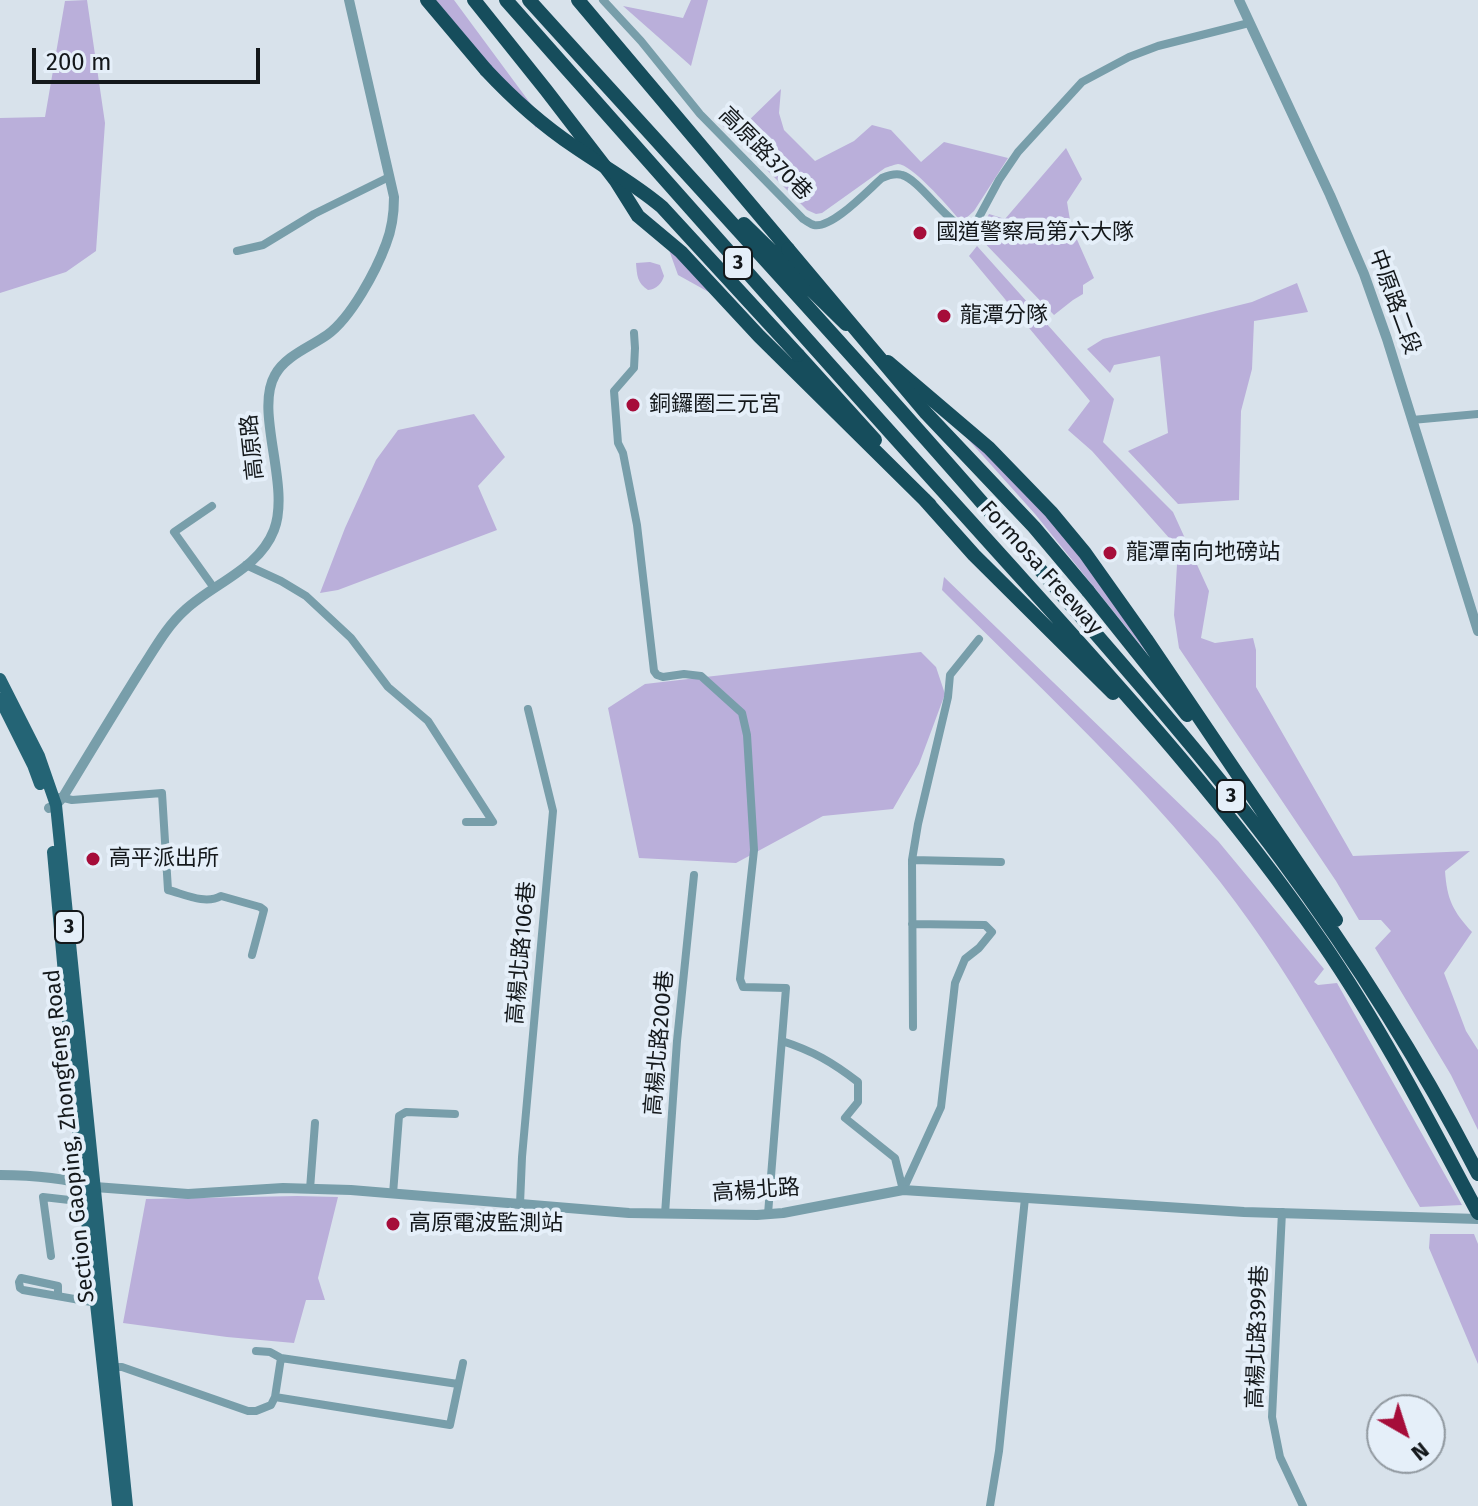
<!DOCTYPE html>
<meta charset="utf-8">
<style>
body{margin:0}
#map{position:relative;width:1478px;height:1506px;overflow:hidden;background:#d8e2eb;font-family:"Fira Sans",sans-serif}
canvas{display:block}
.north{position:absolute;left:1366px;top:1394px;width:80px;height:80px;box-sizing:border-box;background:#e5eff9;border:2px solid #9199a0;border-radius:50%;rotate:141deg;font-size:22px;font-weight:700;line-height:32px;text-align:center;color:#14181b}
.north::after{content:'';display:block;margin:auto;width:28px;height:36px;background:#a60d3a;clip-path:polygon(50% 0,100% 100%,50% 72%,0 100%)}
.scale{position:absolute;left:32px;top:48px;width:228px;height:36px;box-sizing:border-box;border:4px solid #14181b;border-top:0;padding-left:10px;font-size:24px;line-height:28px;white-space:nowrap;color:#14181b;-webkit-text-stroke:6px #e5eff9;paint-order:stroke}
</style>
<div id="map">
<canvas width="1478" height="1506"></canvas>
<div class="north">N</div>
<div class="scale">200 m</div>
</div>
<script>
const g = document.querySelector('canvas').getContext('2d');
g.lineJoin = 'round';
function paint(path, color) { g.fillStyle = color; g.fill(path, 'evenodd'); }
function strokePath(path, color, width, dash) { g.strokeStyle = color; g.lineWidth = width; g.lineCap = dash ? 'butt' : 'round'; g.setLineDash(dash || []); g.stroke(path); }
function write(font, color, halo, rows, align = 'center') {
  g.font = font + ' "Fira Sans","Noto Sans TC",sans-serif'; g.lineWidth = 8; g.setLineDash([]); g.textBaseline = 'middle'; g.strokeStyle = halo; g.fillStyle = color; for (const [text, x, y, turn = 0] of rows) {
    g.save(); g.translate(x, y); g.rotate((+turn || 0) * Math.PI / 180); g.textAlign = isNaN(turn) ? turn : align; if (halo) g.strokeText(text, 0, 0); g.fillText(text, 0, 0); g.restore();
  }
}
const green = new Path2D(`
 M87,0L105,123L96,251L66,272L0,293V118L45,117L65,1Z
 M436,0H454L536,111V128L522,104Z
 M691,0H708L691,66L623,6L683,18Z
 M781,89L779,113L784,130L815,161L854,141L872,125L891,130L921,162L944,142L1008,158L974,211L964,220L957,217C948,206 911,164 898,164C896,164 888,167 885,168L822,213L816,214L807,210L717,120L725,111L742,127Z
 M1066,148L1082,179L1067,202L1071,226L1094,278L1083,285V294L1073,300L1054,315L973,231L986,220L989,214L1005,219Z
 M977,246L1114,399L1103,442L1173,512L1209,591L1201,638L1215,643L1253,638L1256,650V687L1353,856L1470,851L1445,871C1447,900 1453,911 1472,932L1444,973L1466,1031L1478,1050V1130L1451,1075L1375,948L1391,931L1381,920H1359L1336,881L1179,648L1174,615L1178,548L1092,451L1068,430L1090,401L969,256Z
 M669,250L699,276L714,295L678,275Z
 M650,262L660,265L664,276C662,283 657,289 648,290C637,283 637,275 636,263Z
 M1297,283L1308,312L1254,321L1252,369L1241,411L1239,500L1178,504L1128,451L1168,433L1160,356L1114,365L1110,373L1087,349L1103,339L1252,302Z
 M474,414L505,457L478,486L497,530L338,590L320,593L345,528L376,460L398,430Z
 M958,428L977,444L1068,539L1163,673L1035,514Z
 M944,577L1218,841L1324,969L1314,982L1318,985L1337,983L1462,1205L1420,1207C1353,1091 1290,965 1204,862C1124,765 1031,679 942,590Z
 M921,652L936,667L945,694L919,764L893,809L823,816L736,863L639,858L608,708L645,684Z
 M297,1196L338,1197L318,1278L325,1300H306L294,1343L227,1337L123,1323L146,1199Z
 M1430,1234H1474L1478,1244V1364L1429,1248Z`);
const minor = new Path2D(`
 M603,0L641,41L700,114L803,219C807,221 810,224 814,225C832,229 869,189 882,178C889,175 895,173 902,175C918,179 943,217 963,228L971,226L978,219L999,180L1018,152L1082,82L1129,57L1158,46L1249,23
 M237,251L263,245L314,214L389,177
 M634,333L635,348L634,368L614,391L618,443L623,453L637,525L654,671L657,675L663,677L684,674L701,676L742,713L747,735L754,850L740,979L743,987L786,988L768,1214
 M1412,420L1478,414
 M212,506L174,532L214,588
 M246,565L281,581L306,596L351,638L388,687L428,721L493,822H466
 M60,797L72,800L162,793L168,890C184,894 205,905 221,896L260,907L264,910L252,955
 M912,860L1001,862
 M913,1027L912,860L918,824L948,697L950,675L979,639
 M782,1041C813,1051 832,1062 858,1082V1102L845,1118L895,1158L903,1190
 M310,1189L315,1123
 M903,1190L941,1107L955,983L965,959L979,948L992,932L985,925L912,924
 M393,1194L399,1116L406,1112L455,1114
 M520,1204L522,1157L553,811L528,709
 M1282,1212L1272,1417L1280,1457L1303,1506
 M665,1214L677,1041L694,875
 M51,1256L43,1197L87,1202
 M58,1296V1286L21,1278L19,1282L20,1288L23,1290L97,1303
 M256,1351L270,1352L281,1358L458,1384
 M109,1367H122L248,1411H256L271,1405L275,1397L281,1358
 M275,1397L450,1425L463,1363
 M990,1506L999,1451L1025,1198`);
const tertiary = new Path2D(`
 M1239,0L1330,195L1364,274L1387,339L1478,631
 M49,808L56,805L63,797C89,754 115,711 142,668C155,648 167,626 185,610C214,583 259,569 274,530C291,486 254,411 275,375C285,356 310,347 327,335C351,318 376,271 386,244C392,229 394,213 394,197L349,0
 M0,1175C31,1175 65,1178 95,1187L188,1194L283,1188L351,1190L629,1213L757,1215L783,1213L903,1190L1244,1212L1478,1219`);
const primary = new Path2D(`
 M0,679L39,756L56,805L127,1506
 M0,699L33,765L40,784
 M53,852L83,1184L118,1506`);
const motorway = new Path2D(`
 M427,0L486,70
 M474,0L546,90L616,181L638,216L681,252L759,336L930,505
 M506,0C660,174 814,349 970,521C1092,657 1219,791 1322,942C1381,1028 1429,1121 1478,1213
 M529,0C699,188 872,374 1037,566C1120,662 1205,757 1281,859C1355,959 1421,1063 1478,1174
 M578,0L788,249
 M744,224L846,324
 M798,355L875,440
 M888,362L989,448L1051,512L1085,553L1146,639L1336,920
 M924,499L974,555L1113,693
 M1088,591L1187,715`);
const motorwayBridge = new Path2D(`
 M486,70C513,99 542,125 575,147C604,167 635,184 662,207L798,355
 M788,249L926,413L1034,527L1088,591`);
const markers = [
 [920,233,8,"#a60d3a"],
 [944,316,8,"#a60d3a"],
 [633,405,8,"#a60d3a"],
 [1110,553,8,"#a60d3a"],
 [93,859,8,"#a60d3a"],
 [393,1224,8,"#a60d3a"]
];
const shields = [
 [738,263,28],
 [1231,796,28],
 [69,927,28]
];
const shieldNames = [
 ["3",738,263],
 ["3",1231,796],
 ["3",69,927]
];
const streetNames = [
 ["高原路370巷",765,154,45],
 ["中原路二段",1394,302,70],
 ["高原路",253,447,-96],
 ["Formosa Freeway",1041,568,48],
 ["高楊北路106巷",522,953,-85],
 ["高楊北路200巷",660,1043,-85],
 ["Section Gaoping, Zhongfeng Road",70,1136,-96],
 ["高楊北路",756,1191,-4],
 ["高楊北路399巷",1258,1337,-88]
];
const poiNames = [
 ["國道警察局第六大隊",936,233],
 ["龍潭分隊",960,316],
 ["銅鑼圈三元宮",649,405],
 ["龍潭南向地磅站",1126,553],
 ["高平派出所",109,859],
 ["高原電波監測站",409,1224]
];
paint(green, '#baafda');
strokePath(minor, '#789eaa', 8);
strokePath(tertiary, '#789eaa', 10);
strokePath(primary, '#246475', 12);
strokePath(motorway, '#164d5c', 14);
strokePath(motorwayBridge, '#164d5c', 14);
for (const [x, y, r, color] of markers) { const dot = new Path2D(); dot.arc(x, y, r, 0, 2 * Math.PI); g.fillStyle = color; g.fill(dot); strokePath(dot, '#e5eff9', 3); }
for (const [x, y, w] of shields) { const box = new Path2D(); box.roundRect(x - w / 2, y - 16, w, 32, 6); g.fillStyle = '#e5eff9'; g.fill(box); strokePath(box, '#14181b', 2); }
write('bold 20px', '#14181b', null, shieldNames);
write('22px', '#14181b', '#e5eff9', streetNames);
write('22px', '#14181b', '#e5eff9', poiNames, 'left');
</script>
